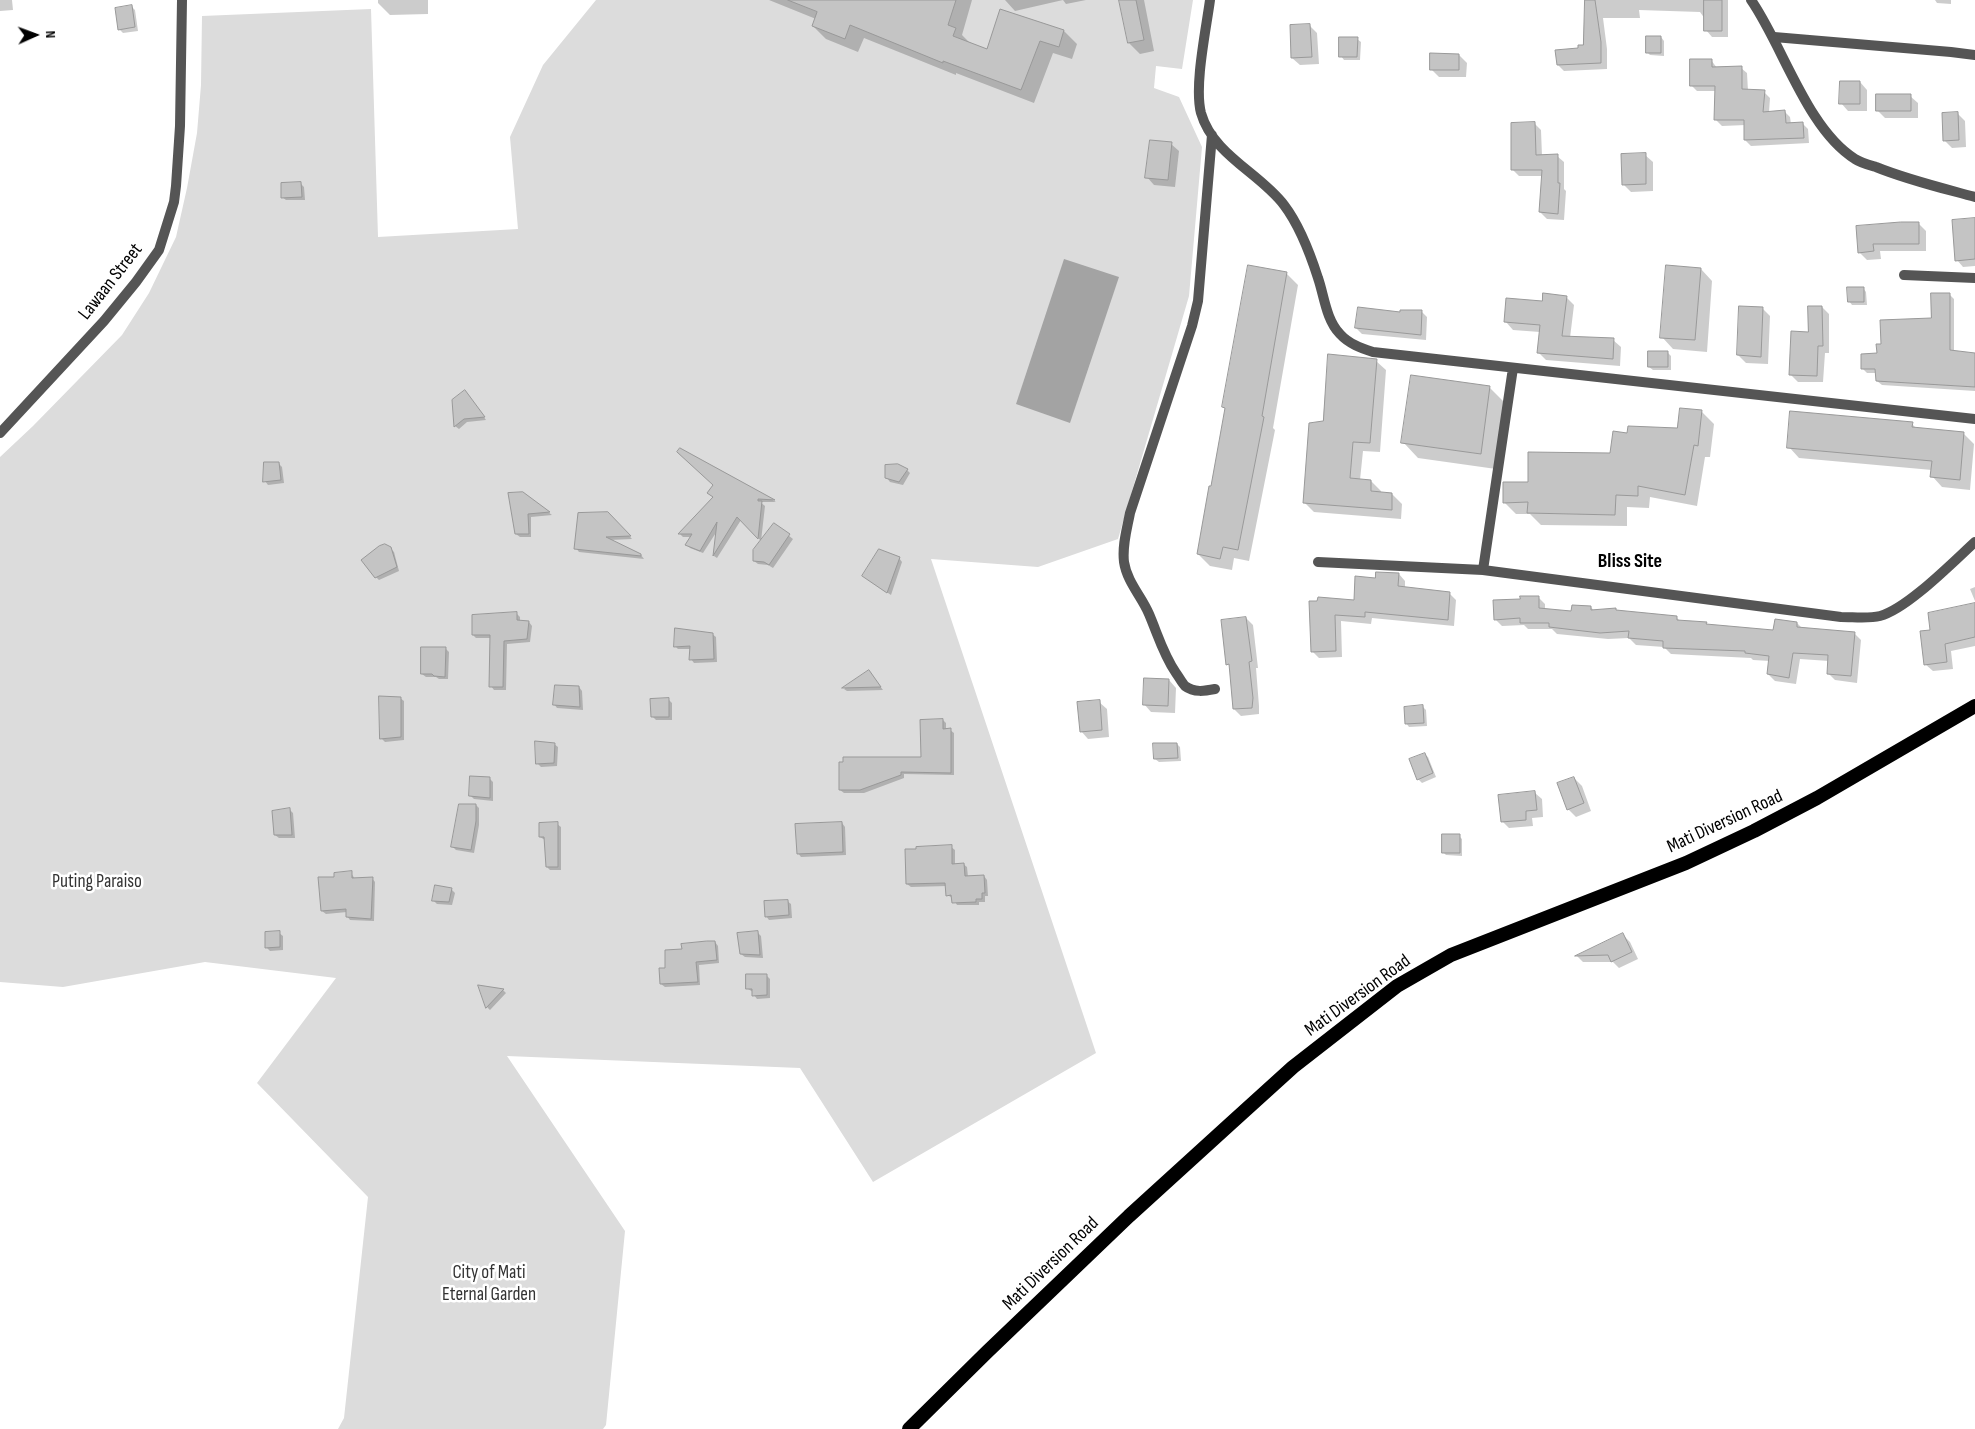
<!DOCTYPE html>
<style>
body{margin:0}
#map{position:relative;width:1975px;height:1429px;overflow:hidden;background:#fff;font-family:"Sofia Sans Condensed",sans-serif}
canvas{display:block}
.north{position:absolute;left:10px;top:10px;width:50px;height:50px;-webkit-text-stroke:4px #fff;paint-order:stroke;rotate:88deg;font-size:14px;font-weight:700;line-height:20px;text-align:center;color:#000}
.north::after{content:'';display:block;margin:auto;width:18px;height:22px;background:#000;clip-path:polygon(50% 0,100% 100%,50% 72%,0 100%)}
</style>
<div id="map">
<canvas width="1975" height="1429"></canvas>
<div class="north">N</div>
</div>
<script>
const g = document.querySelector('canvas').getContext('2d');
g.lineJoin = 'round';
function paint(path, color) { g.fillStyle = color; g.fill(path, 'evenodd'); }
function strokePath(path, color, width, dash) { g.strokeStyle = color; g.lineWidth = width; g.lineCap = dash ? 'butt' : 'round'; g.setLineDash(dash || []); g.stroke(path); }
function write(font, color, halo, rows, align = 'center') {
  g.font = font + ' "Sofia Sans Condensed",sans-serif'; g.lineWidth = 5; g.setLineDash([]); g.textBaseline = 'middle'; g.strokeStyle = halo; g.fillStyle = color; for (const [text, x, y, turn = 0] of rows) {
    g.save(); g.translate(x, y); g.rotate((+turn || 0) * Math.PI / 180); g.textAlign = isNaN(turn) ? turn : align; if (halo) g.strokeText(text, 0, 0); g.fillText(text, 0, 0); g.restore();
  }
}
const green = new Path2D(`
 M596,0H1193L1182,69L1156,66L1154,88L1179,97L1202,147L1189,296L1118,539L1038,567L931,559L1096,1053L873,1182L800,1068L507,1056L625,1231L606,1425L603,1429H338L344,1418L368,1197L257,1083L336,978L205,962L63,987L0,982V457L33,426L122,335L149,293L176,237L187,188L197,133L201,85L202,16L371,9L378,237L518,229L510,137L543,65Z`);
const water = new Path2D(`
 M1064,259L1119,277L1070,423L1016,404Z`);
const shadow = new Path2D(`
 M0,0H12L13,10L0,11Z
 M378,0H428V14L390,15L378,3Z
 M769,0H972L962,35L969,42L988,51L1064,31L1077,44L1072,59L1053,53L1034,103L956,73V75L864,38L858,52L826,39L813,26L816,19Z
 M1005,0H1086L1066,4L1063,0L1015,11Z
 M1120,0H1144L1154,51L1140,54L1129,43Z
 M1585,0H1728V37H1712L1706,30L1705,19L1700,12L1639,10L1640,18H1603L1607,49V69L1564,71L1558,65L1585,46Z
 M1935,0H1951V4L1937,3Z
 M132,7L135,10L138,31L123,33L119,29Z
 M1310,26L1317,33L1319,64L1300,65L1292,58Z
 M1661,37L1664,41V56L1650,55L1647,52Z
 M1357,39L1361,42L1360,60H1344L1341,56Z
 M1459,55L1467,63L1466,77H1439L1431,69Z
 M1711,60L1717,68H1741L1747,73L1748,91L1764,92L1770,98L1769,112L1784,111L1790,117L1791,124L1802,123L1808,129L1809,143L1751,146L1745,140L1746,125L1722,126L1716,120V91H1697L1691,85Z
 M1860,82L1867,90V111H1848L1841,103Z
 M1910,96L1918,103V118H1885L1877,110Z
 M1957,113L1965,121L1966,147L1952,148L1944,140Z
 M1534,123L1541,130L1542,156H1557L1564,162V189L1566,191L1564,220L1547,219L1540,212L1543,176H1519L1512,169Z
 M1171,144L1179,151L1175,187L1154,185L1147,177Z
 M1645,155L1653,162V191L1631,192L1623,184Z
 M301,184L304,187L305,200H286L282,197Z
 M1975,220V266L1963,267L1957,260Z
 M1918,223L1926,231V251H1880L1881,259L1867,260L1859,252L1857,227Z
 M1701,269L1712,281L1707,352L1673,349L1662,337Z
 M1286,273L1298,285L1273,428L1275,430L1249,561L1234,558L1232,570L1210,566L1198,554L1226,409L1224,407Z
 M1863,288L1866,292L1867,305H1852L1849,301Z
 M1949,294L1954,299V351L1975,355V391L1882,385L1877,381V373H1867L1863,369L1878,354L1882,345L1932,320Z
 M1566,297L1574,305L1570,338L1613,340L1621,347L1620,366L1546,360L1538,352L1540,332L1513,330L1506,322L1544,302Z
 M1822,307L1829,314V353H1825L1823,382H1798L1791,375Z
 M1762,308L1770,316L1768,364L1746,363L1738,355Z
 M1421,311L1427,317L1426,340L1362,334L1356,328L1401,314Z
 M1667,352L1671,356V370H1653L1649,367Z
 M1376,361L1386,370L1380,452L1363,451L1360,480L1371,481L1381,491V493L1392,494L1402,504L1401,519L1314,512L1304,502L1324,422Z
 M1489,387L1505,403L1496,469L1418,458L1403,442Z
 M468,395L486,420L467,422L459,429L455,426L453,400Z
 M1702,412L1714,424L1710,457H1705L1697,506L1650,497L1649,508L1627,507V526L1541,525L1530,514H1516L1504,502L1529,483L1611,454L1628,434L1679,429Z
 M1912,424L1917,429L1963,433L1974,444L1970,490L1942,487L1932,476V470L1799,458L1789,447Z
 M681,449L776,502H760L765,506L761,541L741,520L717,558L714,556L717,531L703,553L690,548L687,544L691,537H683L680,534L714,498L709,493L714,485Z
 M278,463L282,467L284,483L268,485L265,481Z
 M907,470L910,473L903,485L890,482L887,478Z
 M523,493L552,515L531,517V537H520L516,534Z
 M608,513L632,539L609,540L641,555L644,559L579,552L576,548Z
 M775,525L793,539L773,568L768,565L758,564L754,561Z
 M390,548L394,552L399,571L379,580L376,577Z
 M899,558L902,562L891,595L867,579Z
 M1399,574L1405,581V588L1449,593L1456,600L1454,626L1372,618L1371,624L1341,621L1342,657L1319,658L1312,651L1310,602L1355,601L1376,579Z
 M1975,587V601L1970,589Z
 M1538,597L1545,604V610L1573,612L1591,607L1594,611L1616,610L1617,611L1676,617L1681,622L1706,623L1709,626L1774,631L1797,623L1803,629L1854,633L1861,640L1857,683L1835,680L1828,673L1829,661L1800,659L1796,684L1775,681L1768,674L1770,661L1753,660L1751,658L1671,654L1664,647L1636,645L1629,638L1608,639L1557,634L1552,629H1528L1524,625L1502,626L1495,619L1521,600Z
 M1975,604V646L1951,651L1953,669L1933,671L1925,664L1931,631Z
 M516,613L520,617V621L529,622L532,626L530,642L507,644L506,690H494L491,686V638H476L473,635Z
 M1246,618L1253,625L1258,668H1256L1259,706V714L1241,716L1234,709L1230,667L1228,664Z
 M712,634L716,637L717,662L694,663L691,659V649H678L675,646Z
 M446,649L449,652L448,679H439L436,677H426L422,674Z
 M869,672L883,690L847,691L844,689Z
 M1169,680L1176,688L1175,713L1151,712L1144,704Z
 M579,687L582,691L583,710L557,708L554,704Z
 M400,698L404,701V740L385,742L381,738Z
 M669,700L672,703V720H656L652,716Z
 M1099,702L1107,709L1109,737L1088,739L1081,731Z
 M1423,707L1426,710L1427,726L1409,727L1406,723Z
 M943,720L946,723V730H950L954,733V775L904,774V778L864,793H844L840,790L923,758Z
 M554,744L558,747L557,766L541,767L537,763Z
 M1177,744L1180,747L1181,761L1159,762L1155,759Z
 M1424,754L1428,757L1436,777L1422,783L1418,779Z
 M1574,778L1582,786L1591,811L1576,817L1568,809Z
 M490,779L493,782V801L474,799L471,796Z
 M1535,793L1542,799L1543,817L1532,818L1533,826L1509,828L1502,821Z
 M476,805L479,808V825L474,853L456,850L453,847Z
 M290,810L293,813L295,838H279L275,835Z
 M842,823L845,827L846,855L801,857L798,853Z
 M557,824L561,827V870H550L547,867L545,840L540,837Z
 M1459,836L1462,839V856L1446,855L1443,852Z
 M951,847L955,850V865L963,864L967,867L968,877L984,876L987,880L988,896H985V902H979V905H957L953,898L947,895V886L911,887L907,884Z
 M351,873L355,879L372,878L375,882L374,921L350,920L347,916V912L326,914L322,911L335,878Z
 M451,889L455,893L452,905L437,904L434,901Z
 M787,901L791,904L792,918L769,920L766,916Z
 M279,933L283,936V950L270,951L266,947Z
 M758,933L761,936L763,958L745,957L741,954Z
 M1623,935L1630,942L1638,959L1619,968L1613,962H1583L1577,956Z
 M715,942L718,946L719,963L699,965L700,985L665,987L661,984L683,950Z
 M766,975L770,979V998L757,999L754,995L753,992L748,989Z
 M480,986L503,990L506,993L490,1010L487,1007Z`);
const building = new Path2D(`
 M788,0H956L948,25L956,28L953,36L987,49L1000,9L1064,30L1059,47L1040,41L1021,90L943,61V63L850,25L845,39L812,26L817,12Z
 M1119,0H1136L1144,40L1128,43Z
 M1585,0H1595L1601,42V63L1557,65L1555,50L1578,48V45H1583Z
 M1704,0H1722V31H1704Z
 M132,5L135,27L118,30L115,8Z
 M1310,24L1312,57L1291,58L1290,25Z
 M1646,36H1661V53H1646Z
 M1339,37H1358L1357,57H1339Z
 M1430,53L1459,54V70H1430Z
 M1690,59H1712V67L1742,66V89L1765,90L1763,112L1785,110L1786,123L1803,122L1804,138L1744,140V120H1714L1715,86H1690Z
 M1840,81H1860V104H1839Z
 M1876,94H1911V111H1876Z
 M1958,112L1959,140L1943,141L1942,113Z
 M1535,122L1536,155L1558,154V183H1560L1558,214L1539,212L1542,170H1511V123Z
 M1150,140L1172,142L1168,180L1145,178Z
 M1646,153V184L1622,185L1621,154Z
 M301,182L302,197L281,198V183Z
 M1975,218V259L1955,261L1952,220Z
 M1901,222H1919V244H1873L1874,251L1858,253L1856,226Z
 M1248,265L1287,272L1262,416L1264,417L1238,550L1223,547L1220,559L1197,554L1209,486H1211L1225,408L1222,407Z
 M1666,265L1701,268L1695,340L1660,338Z
 M1847,287H1864V302H1848Z
 M1543,293L1567,296L1562,336L1614,338L1613,359L1537,353L1540,325L1504,322L1506,298L1542,301Z
 M1931,293H1950V350L1975,353V387L1876,381L1875,369H1861V354L1877,353L1876,344H1881L1880,320L1931,318Z
 M1739,306L1763,307L1761,357L1737,355Z
 M1808,306H1822L1823,346H1818L1817,376L1789,375L1791,331L1808,332Z
 M1358,307L1400,312V310H1422L1421,335L1355,328Z
 M1648,351H1668V367H1648Z
 M1328,354L1377,359L1370,443L1353,442L1350,478L1371,480V491L1392,493V510L1303,503L1309,423L1323,421Z
 M1411,375L1490,386L1481,454L1401,443Z
 M465,390L485,417L464,419L454,427L452,400Z
 M1680,408L1702,410L1698,446L1694,445L1685,495L1638,486V496L1616,495L1615,515L1527,513L1528,502L1503,503V482H1528V452L1610,453L1613,431L1627,433L1628,426L1677,428Z
 M1790,411L1913,422L1912,427L1964,432L1960,480L1930,477L1932,461L1787,448Z
 M680,448L775,500L758,499V501H762L758,539L737,517L713,556L717,522L700,551L685,545L692,534H678L713,497L707,493L713,485L677,452Z
 M264,462H279L281,480L263,482Z
 M898,464L908,469L899,482L885,478V465Z
 M523,492L550,512L528,514L529,534H515L508,493Z
 M608,512L631,536L606,537L641,554V556L574,549L578,513Z
 M774,523L790,534L769,565L764,562L753,561V550Z
 M385,544L391,547L397,567L375,578L361,560L379,546Z
 M879,549L900,557L887,593L862,576Z
 M1376,572L1399,573L1398,586L1450,592L1448,620L1365,612V617L1335,615L1336,651L1311,652L1309,601H1317L1318,597L1354,600L1355,576L1375,578Z
 M1520,596H1539V608L1571,611L1572,605L1591,606V610L1616,608V610L1677,616V620L1707,622L1706,624L1773,630L1775,619L1797,622V627L1855,632L1851,676L1827,674L1828,655L1793,653L1789,678L1767,674L1769,656L1745,653V651L1663,648V641L1628,638L1629,631L1600,633L1549,627V623H1520V618L1494,620L1493,600L1520,599Z
 M1975,603V637L1945,644L1947,662L1924,665L1920,631L1930,630L1928,613Z
 M517,612V620L529,621L527,639L504,641L503,687H489L490,635H472V615Z
 M1246,617L1252,661L1249,662L1253,698L1252,708L1233,709L1229,664L1226,665L1221,620Z
 M675,628L713,633L714,659L689,660L690,646L674,647Z
 M421,647H446L445,677L434,676L432,674H421Z
 M869,670L881,687L842,688Z
 M1144,678L1169,679L1168,706L1143,705Z
 M555,685L579,686L580,707L553,705Z
 M379,696L401,697V737L380,739Z
 M669,698V717H651L650,699Z
 M1100,700L1102,730L1080,732L1077,702Z
 M1423,705L1424,723L1405,724L1404,707Z
 M943,719V729L951,728V773L901,772V775L860,790H839V762H843V757H921L920,720Z
 M535,741L555,743L554,763L536,764Z
 M1153,743H1177L1178,758L1154,759Z
 M1425,753L1433,773L1417,780L1409,759Z
 M470,776L490,777V798L469,796Z
 M1574,777L1584,803L1567,810L1557,783Z
 M1535,791L1537,810L1526,811V820L1501,822L1498,795Z
 M459,804H476V821L471,850L451,847Z
 M290,808L292,835H274L272,811Z
 M558,822V867H546L544,837H539V823Z
 M842,822L843,852L797,854L795,824Z
 M1442,834H1460V853H1442Z
 M952,845V864L964,863L965,876L984,875L985,893H982V899H976V902L952,903L951,895L946,896L945,883L906,884L905,849H916V847Z
 M352,871V878L373,877L371,919L346,917V909L321,911L318,877H334V873Z
 M435,885L452,888L449,902L432,901Z
 M788,900L789,915L765,917L764,901Z
 M280,931V947L265,948V932Z
 M758,931L760,955L740,954L737,933Z
 M1623,933L1632,952L1611,962L1608,955L1575,956Z
 M707,941H715L717,960L696,962L698,982L660,984L659,968H665V950L682,949L681,944Z
 M746,974H767V995L752,996V989H746Z
 M478,985L504,989L486,1008Z`);
const minor = new Path2D(`
 M1210,0C1206,30 1194,86 1201,113C1213,155 1260,173 1284,205C1300,226 1310,253 1318,278C1324,295 1326,320 1340,334C1349,344 1361,348 1373,352L1975,419
 M1774,37L1951,52L1975,55
 M1212,135L1198,301L1192,326L1130,513C1127,529 1122,545 1124,562C1127,582 1142,597 1149,614C1158,635 1163,654 1176,673C1179,677 1182,683 1185,686C1194,693 1205,691 1215,689
 M1904,275L1975,278
 M1318,562L1483,570L1841,617C1854,617 1868,619 1880,616C1907,609 1953,562 1975,542
 M1483,570L1513,368`);
const tertiary = new Path2D(`
 M1751,0C1783,46 1807,129 1855,159C1861,163 1869,165 1876,167C1908,180 1942,188 1975,197
 M0,433L104,321L136,282L159,250L174,202L176,186L180,126L182,0`);
const trunk = new Path2D(`
 M909,1429L987,1352L1129,1216L1229,1125L1293,1067L1397,986L1451,955L1686,863L1754,831L1817,798L1975,706`);
const streetNames = [
 ["Lawaan Street",111,282,-52],
 ["Mati Diversion Road",1725,822,-25],
 ["Mati Diversion Road",1358,996,-36],
 ["Mati Diversion Road",1051,1264,-44]
];
const parkNames = [
 ["Puting Paraiso",97,882],
 ["City of Mati",489,1273],
 ["Eternal Garden",489,1295]
];
const neighbourhoodNames = [
 ["Bliss Site",1630,562]
];
paint(green, '#dcdcdc');
paint(water, '#a3a3a3');
paint(shadow, '#0003');
paint(building, '#c4c4c4');
strokePath(building, '#999', 1);
strokePath(minor, '#555', 10);
strokePath(tertiary, '#555', 10);
strokePath(trunk, '#000', 14);
write('19px', '#000', '#fff', streetNames);
write('19px', '#333', '#fff', parkNames);
write('bold 20px', '#000', '#fff', neighbourhoodNames);
</script>
